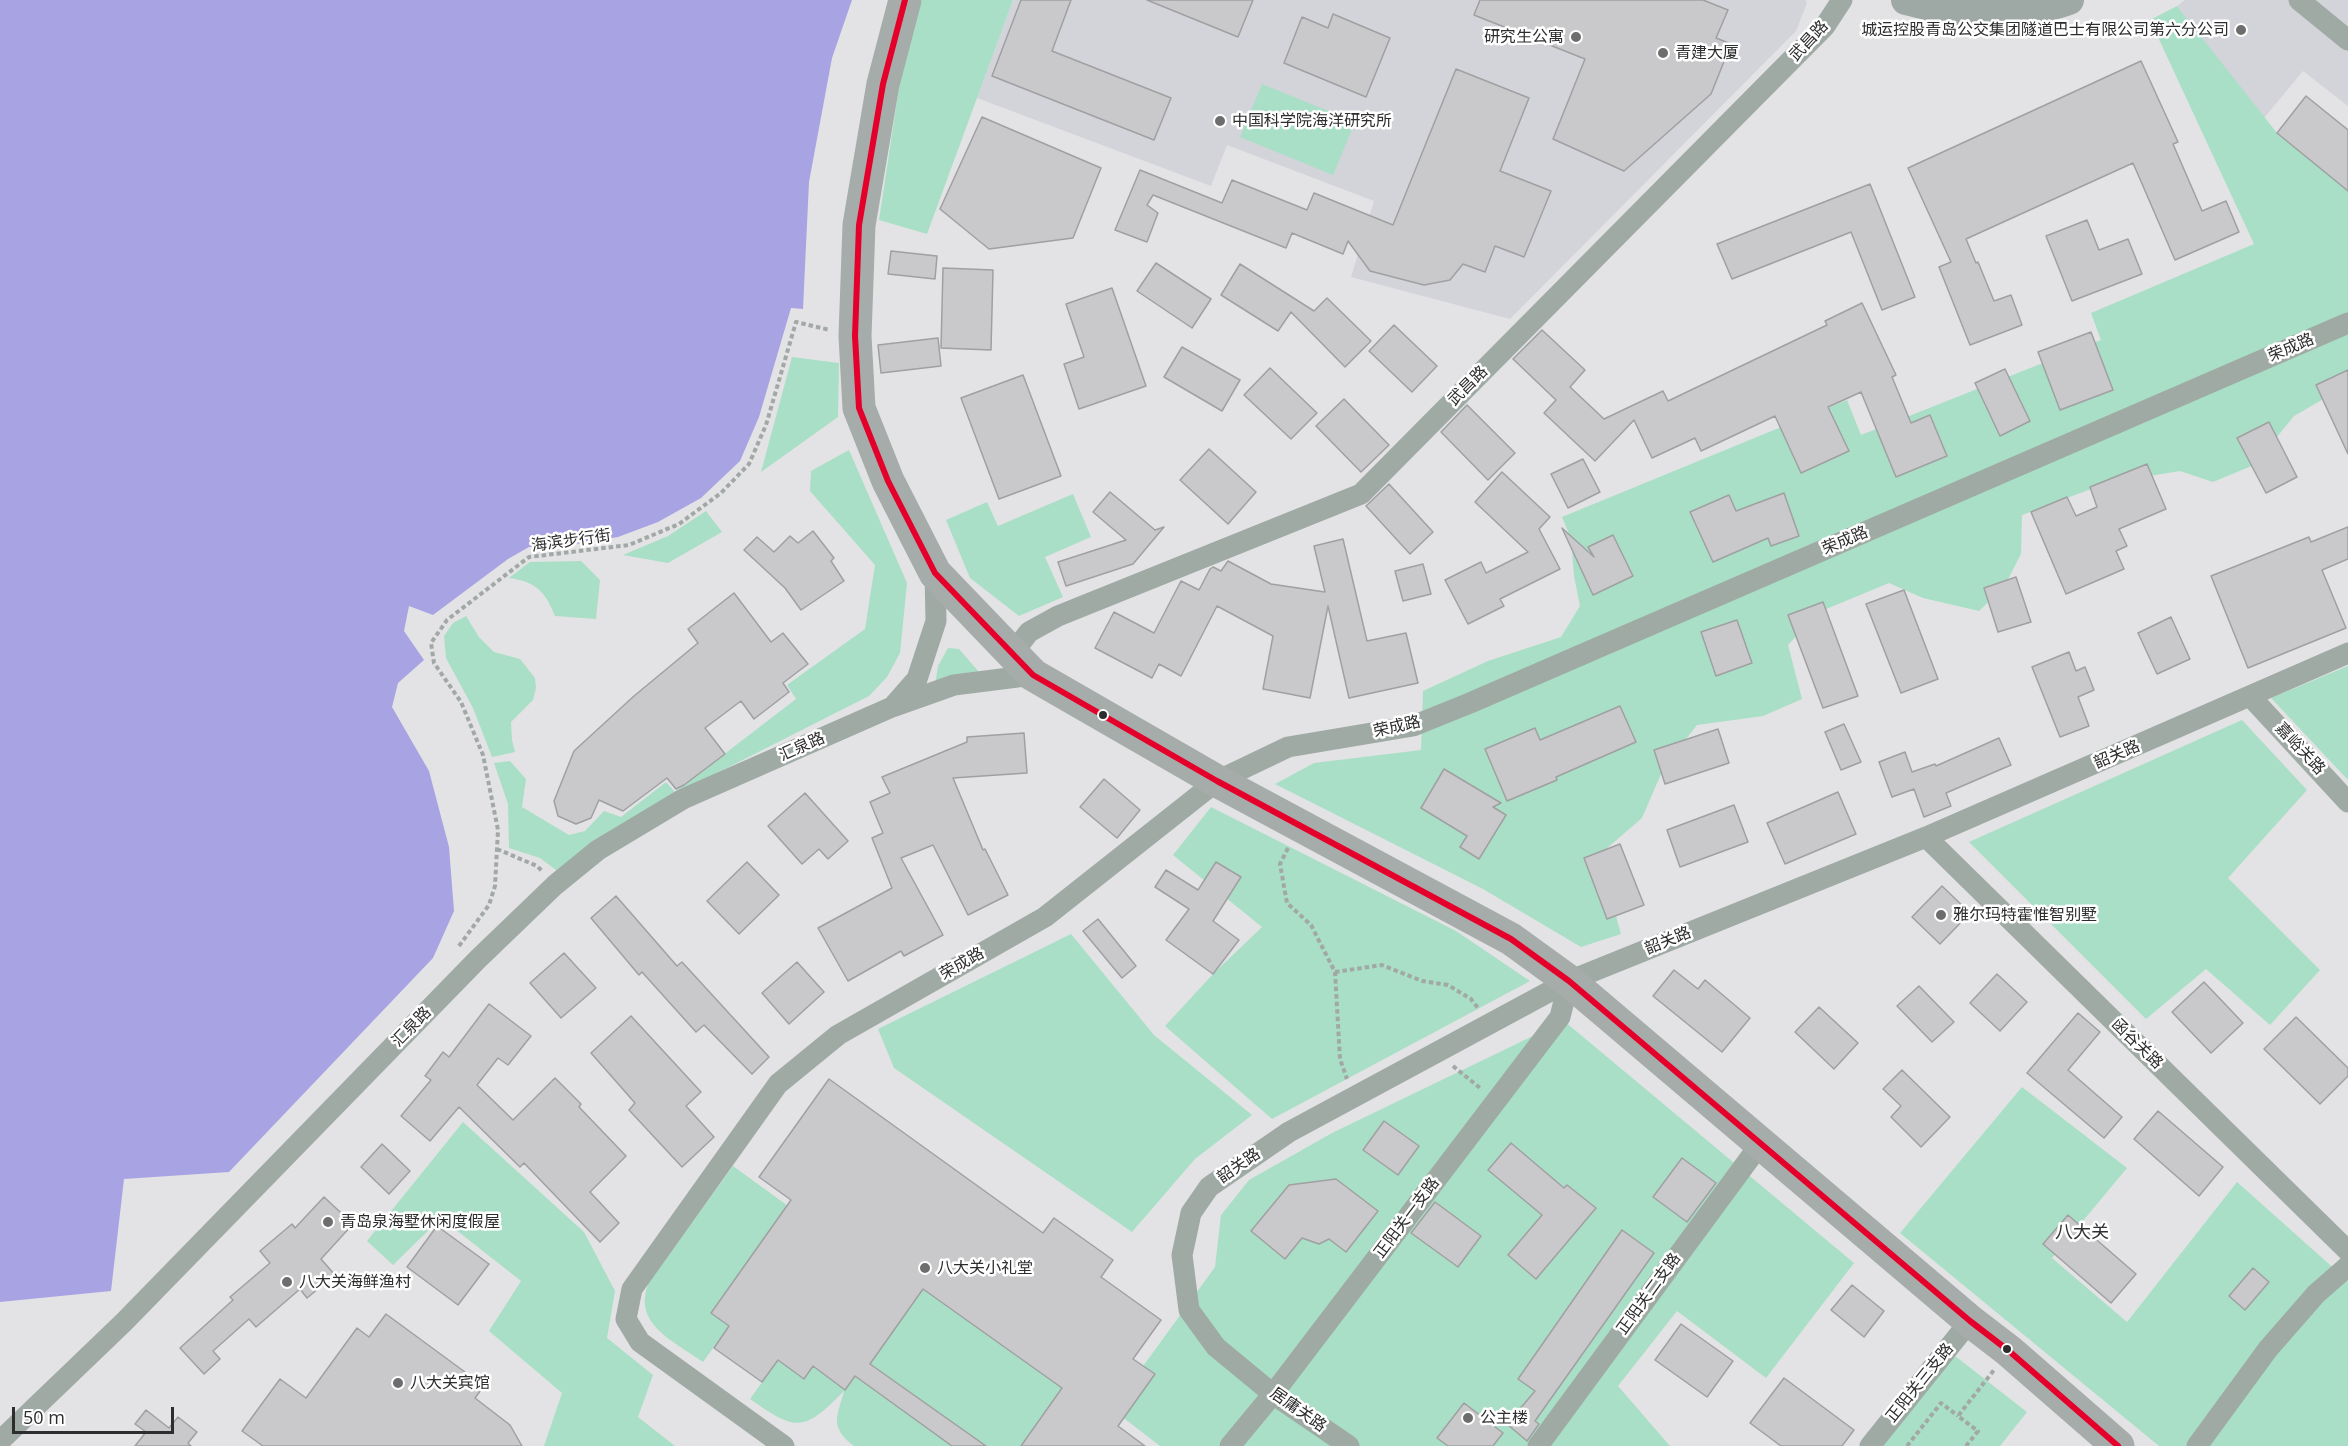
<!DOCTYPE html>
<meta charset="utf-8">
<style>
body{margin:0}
#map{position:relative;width:2348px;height:1446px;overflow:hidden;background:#e3e3e5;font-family:"Open Sans",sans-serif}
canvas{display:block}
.scale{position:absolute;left:12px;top:1407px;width:162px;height:27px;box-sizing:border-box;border:3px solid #2d2d2e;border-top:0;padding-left:8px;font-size:18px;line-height:21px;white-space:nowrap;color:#2d2d2e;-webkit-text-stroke:4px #fff;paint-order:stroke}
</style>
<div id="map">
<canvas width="2348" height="1446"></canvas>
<div class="scale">50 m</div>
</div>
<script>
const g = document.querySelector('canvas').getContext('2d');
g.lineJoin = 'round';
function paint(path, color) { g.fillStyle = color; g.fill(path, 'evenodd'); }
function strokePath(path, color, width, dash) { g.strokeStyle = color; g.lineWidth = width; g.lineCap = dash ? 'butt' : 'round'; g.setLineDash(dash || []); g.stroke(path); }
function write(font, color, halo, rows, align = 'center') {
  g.font = font + ' "Open Sans","Noto Sans SC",sans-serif'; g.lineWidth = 5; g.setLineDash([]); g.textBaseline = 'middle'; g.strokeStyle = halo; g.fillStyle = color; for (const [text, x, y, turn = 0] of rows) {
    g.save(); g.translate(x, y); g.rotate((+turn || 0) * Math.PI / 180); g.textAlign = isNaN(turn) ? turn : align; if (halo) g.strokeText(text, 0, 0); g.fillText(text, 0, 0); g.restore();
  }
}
const built = new Path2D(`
 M1013,0H1805L1807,3L1796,31L1510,319L1351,277L1374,201L1227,145L1211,186L977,98Z
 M2185,0H2348V106L2303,71L2264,118L2177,6Z`);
const green = new Path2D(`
 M922,0H1013L927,234L879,220L907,35Z
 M2177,6L2277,133L2348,191V387L2346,386L2294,416L2254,465L2213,482L2180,471L2107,483L2022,515L2021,554L2004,587L1979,611L1923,598L1889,583L1819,612L1788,645L1802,699L1763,716L1697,725L1664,767L1642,818L1599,855L1621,934L1581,947L1483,889L1275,784L1314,763L1421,750L1423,691L1488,661L1561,637L1580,606L1574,576L1571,539L1562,517L1847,400L1861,435L2101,340L2091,313L2254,244L2150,20Z
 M1262,84L1355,122L1333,175L1240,137Z
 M792,357L839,363L838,417L761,472Z
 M849,450L907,583L900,653L887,677L869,696L711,776L560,873L540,858L509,848L508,804L494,763L510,761L526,779L522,807L569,835L585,831L604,811L621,817L666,782L675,792L796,699L787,685L865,629L875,565L810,491L811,471Z
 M1073,494L1091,537L1045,557L1063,597L1019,616L970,578L946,520L987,502L998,526Z
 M706,511L722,532L668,563L623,555L668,536Z
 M581,561L600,580L596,619L555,616C545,591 536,582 509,578L530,562Z
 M466,616L479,637L494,652L520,659L535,678L536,688L533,700L511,722L512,740L515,752L492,757L473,708L446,658L444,636L453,623Z
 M948,648L959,649L979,672L935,685L938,666Z
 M2348,666V780L2271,698Z
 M2242,720L2307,790L2228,878L2320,970L2270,1025L2206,969L2146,1019L1969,842Z
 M1211,807L1456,931L1530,981L1272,1119L1165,1026L1213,974L1262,927L1173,855Z
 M1071,934L1154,1035L1252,1115L1195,1159L1132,1232L894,1068L878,1029Z
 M1564,1021L1854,1263L1766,1378L1677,1311L1618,1386L1670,1446H1160L1112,1409L1215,1267L1221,1215L1249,1180L1332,1133Z
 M2022,1087L2127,1168L2052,1258L2127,1322L2237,1182L2348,1281V1446H2159L1900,1233Z
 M463,1122L584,1232L615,1291L607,1338L653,1375L638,1417L675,1446H544L562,1393L489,1331L521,1281L441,1218L393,1265L367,1241Z
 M733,1166L788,1206L711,1312L729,1326L703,1362C674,1341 631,1324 649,1282Z
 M923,1289L1062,1388L1021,1446H986L870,1364Z
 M1941,1345L2027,1412L2000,1446H1864Z
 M778,1360L804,1379L813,1366L845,1389L855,1376L952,1446H854C829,1427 837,1417 844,1391C803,1433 796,1431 750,1399Z`);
const water = new Path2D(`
 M0,0H852L832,58L809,182L803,309L791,308L759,417L740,461L701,498L658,522L618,537L570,545L529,547L508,559L433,615L409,606L404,631L424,660L398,683L392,707L429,771L449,847L454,911L433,958L229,1172L124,1179L111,1291L0,1302Z`);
const building = new Path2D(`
 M1021,0H1071L1052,51L1171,98L1154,140L992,76Z
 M1147,0H1253L1238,37Z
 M1480,0H1703L1728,10L1716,38L1731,44L1711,94L1624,171L1553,139L1585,59L1474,15Z
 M1333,14L1390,38L1366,97L1284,63L1302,17L1328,28Z
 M2141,61L2178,142L2173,144L2202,211L2226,201L2239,232L2175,260L2133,163L1966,239L1976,263L1978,262L1994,301L2011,295L2022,325L1970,345L1939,267L1951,262L1908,168Z
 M1456,69L1529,98L1500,171L1551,191L1524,257L1495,246L1485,272L1463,264L1450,280L1424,285L1370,271L1348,241L1343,254L1292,233L1286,248L1153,195L1147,205L1158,213L1147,242L1115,230L1140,170L1222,203L1232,180L1307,210L1314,193L1393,225Z
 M2306,96L2348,130V191L2277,133Z
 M982,117L1101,168L1073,238L989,249L940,209Z
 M1870,184L1915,297L1882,310L1851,232L1732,279L1717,244Z
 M2087,220L2099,250L2128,239L2142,274L2072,301L2046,236Z
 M891,251L937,256L935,279L888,274Z
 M1156,263L1211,299L1192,328L1137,291Z
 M1240,264L1314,311L1327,298L1371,341L1345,367L1291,312L1278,331L1221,295Z
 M943,268L993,270L991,350L941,348Z
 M1112,288L1146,386L1079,409L1064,364L1084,357L1066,304Z
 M1862,303L1896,375L1892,377L1911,423L1930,415L1947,456L1896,477L1861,392L1828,407L1849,451L1801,473L1775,416L1701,451L1695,438L1652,458L1634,420L1595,461L1544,413L1556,400L1513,359L1542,330L1585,370L1570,387L1604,419L1663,391L1668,401L1827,325L1825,321Z
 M1394,325L1437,366L1412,392L1369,351Z
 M2091,332L2113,390L2060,410L2038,352Z
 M938,338L941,366L881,373L878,345Z
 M1182,347L1240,380L1222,411L1164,377Z
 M1270,368L1317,413L1291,439L1244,395Z
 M2005,369L2030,421L2000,436L1975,383Z
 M2348,370V454L2316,385Z
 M1023,375L1061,476L999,499L961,398Z
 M1344,399L1389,445L1361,472L1316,426Z
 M1467,405L1515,453L1488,480L1441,432Z
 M2269,422L2297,477L2266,493L2237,438Z
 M1209,449L1256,492L1228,524L1180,480Z
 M1583,459L1600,492L1568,508L1551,474Z
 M2147,464L2166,509L2119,529L2127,546L2116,551L2124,569L2066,594L2031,512L2067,497L2076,516L2097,507L2090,487Z
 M1502,472L1550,517L1539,529L1560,569L1500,599L1504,606L1468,624L1445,580L1481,562L1486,573L1528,552L1475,502Z
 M1389,484L1433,532L1410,554L1366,506Z
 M1110,492L1155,530L1164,527L1133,564L1066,586L1058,562L1126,540L1093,512Z
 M1784,493L1799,536L1771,546L1768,538L1713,562L1690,512L1729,495L1736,511Z
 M2348,527V559L2322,570L2346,628L2248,668L2211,576L2309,537L2311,542Z
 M1562,528L1594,557L1588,547L1613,535L1633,576L1593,595Z
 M813,531L834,558L831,561L844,581L801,610L785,588L744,550L757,537L774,552L790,536L798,543Z
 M1343,539L1367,641L1406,633L1418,683L1349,698L1328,606L1310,698L1263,689L1273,636L1217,606L1181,676L1159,664L1152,678L1095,648L1114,612L1154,633L1181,581L1199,590L1210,569L1213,567L1221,571L1228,561L1271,584L1325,592L1314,546Z
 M1423,564L1431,594L1403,601L1395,571Z
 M2016,577L2031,622L1998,632L1984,588Z
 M1904,590L1938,679L1901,693L1866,604Z
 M734,593L771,642L783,633L808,664L783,683L789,692L754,719L741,701L705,728L725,754L684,785L676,789L667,778L623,811L599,800L591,818L576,824L558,816L554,801L574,751L634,696L698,643L688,629Z
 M1823,602L1858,696L1823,708L1788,615Z
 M2171,617L2190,659L2157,674L2138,633Z
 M1737,620L1752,663L1716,676L1701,632Z
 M2069,652L2076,671L2085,667L2094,690L2078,697L2089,726L2060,737L2032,667Z
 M1620,706L1636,742L1556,777L1557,780L1507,801L1485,749L1535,728L1540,740Z
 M1844,724L1861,762L1841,770L1825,732Z
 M1718,729L1729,763L1665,784L1654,750Z
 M1024,733L1027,773L953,778L983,850L985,849L1008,895L968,915L933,845L901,858L943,935L904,956L901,951L848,981L818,928L892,888L872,838L883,833L870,802L890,793L882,777L967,742V737Z
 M1999,738L2011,765L1946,793L1951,806L1924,817L1914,789L1892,797L1879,762L1905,752L1912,772L1935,764L1936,766Z
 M1444,769L1501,803L1493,807L1506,815L1479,859L1460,847L1467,836L1421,808Z
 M1104,779L1140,810L1117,838L1080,807Z
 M1838,792L1856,834L1785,864L1767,823Z
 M805,793L848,841L828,859L819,849L802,864L768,826Z
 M1734,805L1748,842L1680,867L1667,830Z
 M1620,844L1644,905L1607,919L1584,858Z
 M747,862L779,895L739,934L707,901Z
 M1216,862L1241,877L1213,921L1239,940L1213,974L1166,940L1189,909L1155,887L1166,870L1198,890Z
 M1942,886L1970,913L1940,944L1912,917Z
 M616,896L677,966L682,962L769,1057L752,1074L704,1025L696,1032L642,972L639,975L591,918Z
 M1098,919L1136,966L1122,978L1083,931Z
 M564,953L596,988L561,1018L530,983Z
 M797,962L824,992L789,1024L762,993Z
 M1674,970L1698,989L1705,980L1750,1018L1722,1052L1653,996Z
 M1997,974L2027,1002L2000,1031L1970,1003Z
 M2204,982L2243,1023L2211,1053L2172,1012Z
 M1919,986L1954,1022L1932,1042L1897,1006Z
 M489,1004L531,1036L508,1065L498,1058L477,1085L513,1120L555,1078L581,1104L579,1107L626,1156L590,1192L619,1223L600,1242L524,1163L520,1167L459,1107L430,1141L401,1116L431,1080L425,1076L443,1052L449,1057Z
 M1819,1007L1858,1043L1834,1069L1795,1032Z
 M2078,1013L2100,1032L2068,1070L2122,1117L2104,1138L2027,1073Z
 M631,1016L701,1092L686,1106L714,1137L682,1167L629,1110L635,1103L591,1053Z
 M2296,1017L2348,1068V1076L2320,1104L2264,1049Z
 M1902,1070L1950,1117L1921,1147L1891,1117L1901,1106L1883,1089Z
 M829,1079L1043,1233L1054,1218L1113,1260L1101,1277L1161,1320L1133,1359L1155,1374L1118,1426L1145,1446H1021L1062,1388L923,1289L870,1364L986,1446H952L855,1376L845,1390L813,1366L804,1379L778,1360L762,1382L714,1348L729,1326L711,1313L791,1200L759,1177Z
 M2158,1111L2223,1167L2199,1196L2134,1139Z
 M1384,1121L1419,1146L1398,1175L1363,1150Z
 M1511,1143L1564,1188L1567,1185L1596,1208L1536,1279L1508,1255L1542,1215L1488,1170Z
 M382,1144L410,1171L389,1194L361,1167Z
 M1682,1158L1716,1183L1687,1222L1653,1197Z
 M1336,1179L1378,1211L1346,1252L1329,1239L1319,1244L1302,1238L1285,1259L1251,1231L1289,1185Z
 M324,1197L353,1224L321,1259L335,1275L307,1298L300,1289L256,1327L249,1319L213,1351L220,1359L204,1374L180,1348L233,1300L230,1297L270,1263L260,1251L292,1224L295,1228Z
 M1435,1202L1481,1236L1458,1267L1411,1233Z
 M2068,1215L2136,1274L2111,1303L2043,1244Z
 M437,1226L489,1264L458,1305L407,1267Z
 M1622,1230L1654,1253L1535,1421L1539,1424L1527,1441L1507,1424L1535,1391L1518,1379Z
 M2253,1268L2269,1282L2245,1310L2229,1296Z
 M1852,1285L1884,1311L1864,1337L1831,1310Z
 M386,1314L484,1386L475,1398L510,1425L522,1446H263L242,1431L280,1379L306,1398L357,1328L369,1337Z
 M1681,1324L1733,1361L1707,1397L1655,1360Z
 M1784,1378L1854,1430L1842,1446H1781L1750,1423Z
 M1464,1403L1503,1433L1493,1446H1448L1437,1438Z
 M146,1410L169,1428L178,1417L197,1432L188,1443L191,1446H135L146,1432L135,1424Z`);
const path = new Path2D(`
 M1288,848L1280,864L1287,903L1311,925L1335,972L1340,1059L1347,1079
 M497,849L537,866L542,871
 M459,946L489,905L495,886L498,830L483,755L461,702L434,663L431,643L447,620L529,557L629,545L679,524L721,493L749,464L766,425L796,322L830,330
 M1335,972L1382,965L1422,981L1448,985L1471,999L1478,1008
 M1453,1066L1480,1088
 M1907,1446L1941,1403L1958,1416
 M1966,1446L1978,1431L1958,1416L1994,1370`);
const street = new Path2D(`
 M2299,0L2348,40
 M1012,654L1029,632L1058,616L1361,494L1825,26L1842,0
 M2251,697L2348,802
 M895,704L917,679L936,621L935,573
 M1926,837L2348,1251
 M0,1441L124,1322L478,959L555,885L598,850L683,799L892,707L954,685L1033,675
 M784,1446L640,1342L626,1319L632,1289L778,1084L838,1035L1045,917L1217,781L1288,747L1413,726L1470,703L2348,323
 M1230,1446L1273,1394L1560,1017L1569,981
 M1349,1446L1273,1394L1216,1347L1189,1310L1182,1255L1191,1213L1209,1187L1289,1132L1569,981L1926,837L2348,653
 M1538,1446L1761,1143
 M1870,1446L1970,1321
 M2197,1446L2268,1349L2316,1294L2348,1266`);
const secondary = new Path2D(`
 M1906,0C1957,14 2017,19 2069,0`);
const primary = new Path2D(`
 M905,0L883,84L859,225L855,336L859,408L888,481L935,573L1033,675L1217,781L1511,939L1569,981L1970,1321L2009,1351L2118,1446`);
const bus1 = new Path2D(`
 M905,0L883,84L859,225L855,336L859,408L888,481L935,573L1033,675L1217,781L1511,939L1569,981L1970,1321L2009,1351L2118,1446`);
const markers = [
 [2241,30,6,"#6d6d6e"],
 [1576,37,6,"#6d6d6e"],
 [1663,53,6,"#6d6d6e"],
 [1220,121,6,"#6d6d6e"],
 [1103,715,5,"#2d2d2e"],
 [1941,915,6,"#6d6d6e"],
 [328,1222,6,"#6d6d6e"],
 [925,1268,6,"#6d6d6e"],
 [287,1282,6,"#6d6d6e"],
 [2007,1349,5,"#2d2d2e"],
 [398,1383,6,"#6d6d6e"],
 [1468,1418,6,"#6d6d6e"]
];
const poiNames = [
 ["城运控股青岛公交集团隧道巴士有限公司第六分公司",2229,30,"right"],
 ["研究生公寓",1564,37,"right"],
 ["青建大厦",1675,53],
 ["中国科学院海洋研究所",1232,121],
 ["雅尔玛特霍惟智别墅",1953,915],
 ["青岛泉海墅休闲度假屋",340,1222],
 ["八大关小礼堂",937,1268],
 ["八大关海鲜渔村",299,1282],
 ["八大关宾馆",410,1383],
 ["公主楼",1480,1418]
];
const streetNames = [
 ["武昌路",1809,41,-47],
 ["荣成路",2291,348,-23],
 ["武昌路",1468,386,-45],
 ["海滨步行街",571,541,-8],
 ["荣成路",1845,541,-23],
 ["荣成路",1397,727,-13],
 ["汇泉路",802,747,-24],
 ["嘉峪关路",2300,749,47],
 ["韶关路",2117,755,-23],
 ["韶关路",1668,941,-22],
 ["荣成路",962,964,-30],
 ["汇泉路",412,1027,-46],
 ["函谷关路",2137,1044,44],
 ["韶关路",1239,1166,-35],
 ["正阳关一支路",1407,1218,-53],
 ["正阳关二支路",1649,1294,-54],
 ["正阳关三支路",1920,1383,-51],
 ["居庸关路",1298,1410,35]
];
const neighbourhoodNames = [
 ["八大关",2082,1233]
];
paint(built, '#d3d3da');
paint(green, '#a8dfc6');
paint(water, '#a8a3e2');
paint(building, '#c9c9cb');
strokePath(building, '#a0a0a2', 1.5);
strokePath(path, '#a2a8a5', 4, [4.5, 3]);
strokePath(street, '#a0aaa5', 21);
strokePath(secondary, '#9ea8a4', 30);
strokePath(primary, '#a5acaa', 33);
strokePath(bus1, '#e4002b', 6);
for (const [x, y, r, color] of markers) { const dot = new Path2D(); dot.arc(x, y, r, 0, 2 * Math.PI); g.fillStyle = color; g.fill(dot); strokePath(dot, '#fff', 2); }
write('16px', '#2d2d2e', '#fff', poiNames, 'left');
write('16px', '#2d2d2e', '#fff', streetNames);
write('18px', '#313134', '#fff', neighbourhoodNames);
</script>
